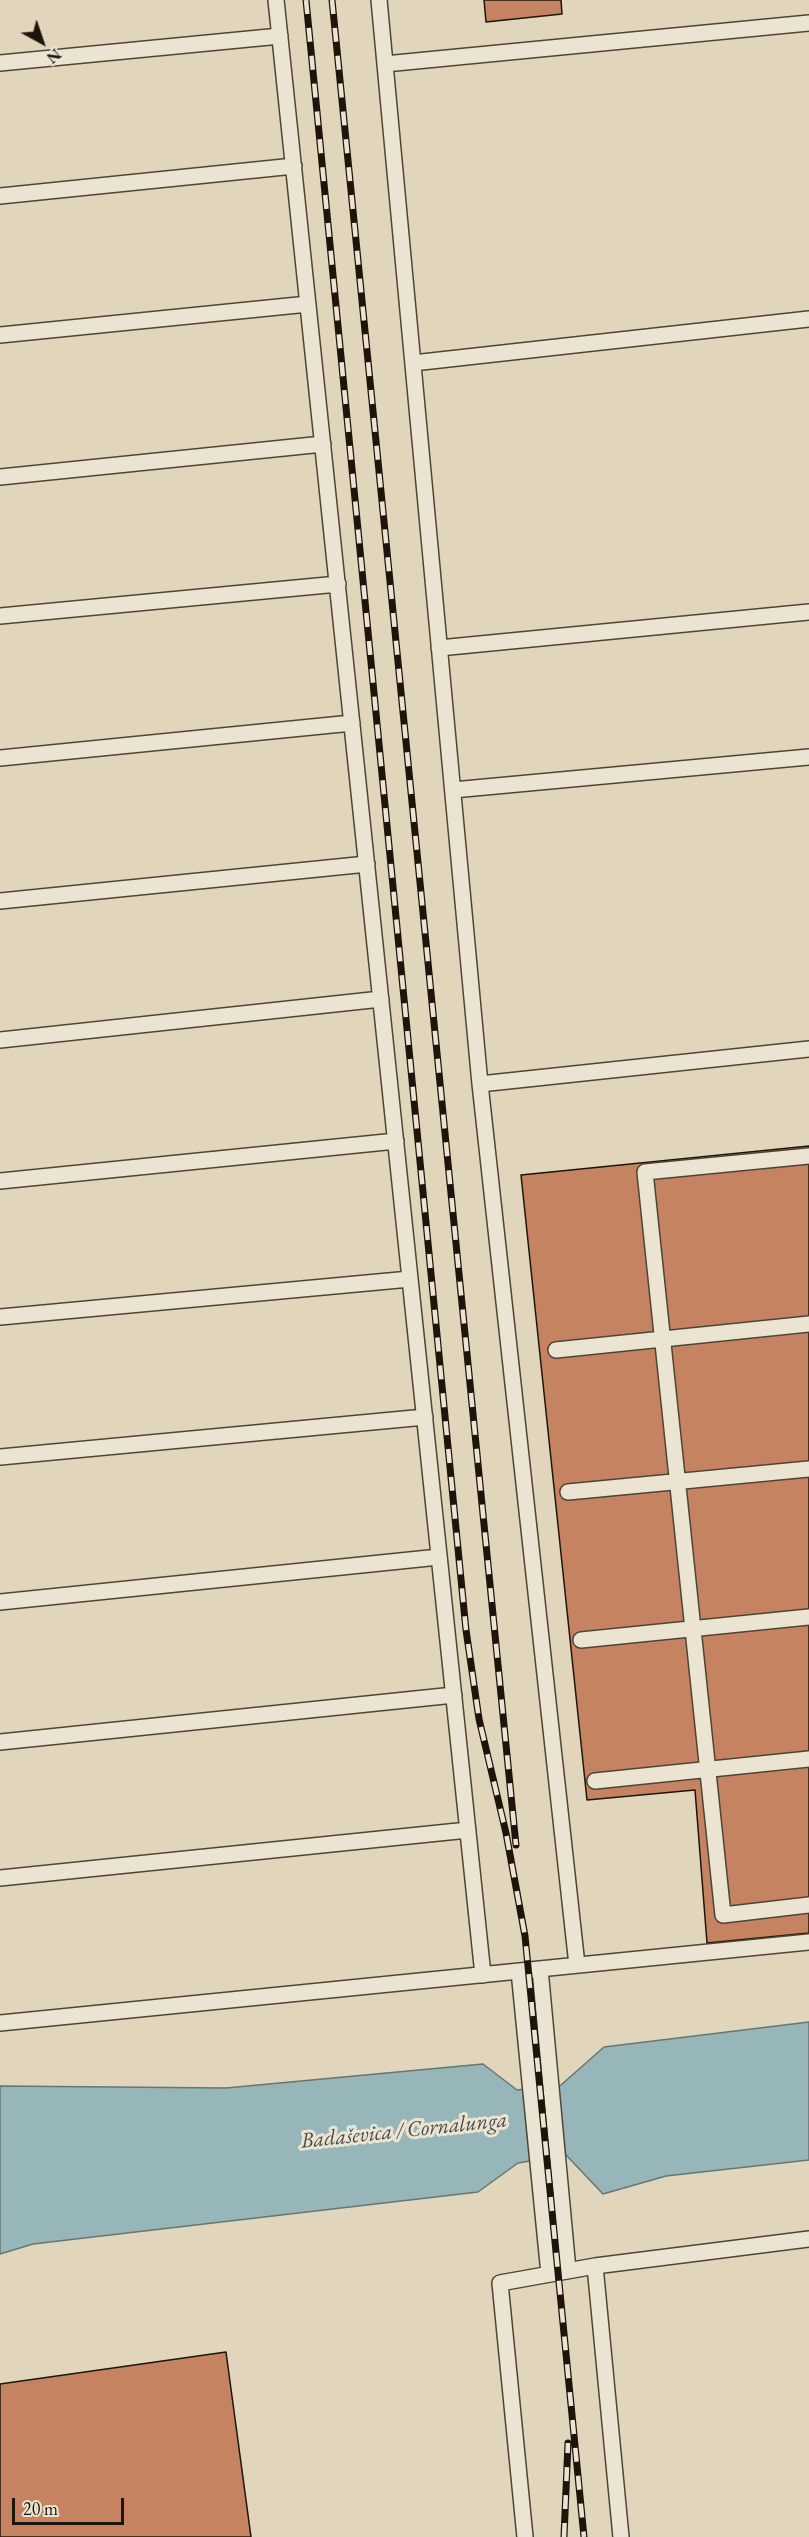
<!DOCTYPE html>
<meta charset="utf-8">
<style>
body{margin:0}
#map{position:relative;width:809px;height:2537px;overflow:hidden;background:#e1d5bb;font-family:"EB Garamond",serif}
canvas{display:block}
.north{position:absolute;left:12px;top:12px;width:60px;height:60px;-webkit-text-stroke:4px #ece4d3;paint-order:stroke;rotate:140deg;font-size:16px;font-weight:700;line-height:24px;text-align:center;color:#1d150b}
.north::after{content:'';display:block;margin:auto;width:21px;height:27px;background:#1d150b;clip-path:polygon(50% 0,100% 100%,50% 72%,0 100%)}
.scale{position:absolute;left:12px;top:2498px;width:112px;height:27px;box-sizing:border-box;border:3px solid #1d150b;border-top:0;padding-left:8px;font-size:18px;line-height:21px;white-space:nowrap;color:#1d150b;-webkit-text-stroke:4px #ece4d3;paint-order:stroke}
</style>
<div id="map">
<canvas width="809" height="2537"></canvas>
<div class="north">N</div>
<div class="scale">20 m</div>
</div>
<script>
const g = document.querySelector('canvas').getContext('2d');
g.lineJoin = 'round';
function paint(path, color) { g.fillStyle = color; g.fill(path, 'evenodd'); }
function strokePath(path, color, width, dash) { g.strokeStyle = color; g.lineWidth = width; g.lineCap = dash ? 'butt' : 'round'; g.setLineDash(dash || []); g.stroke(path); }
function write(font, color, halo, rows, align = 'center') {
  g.font = font + ' "EB Garamond",serif'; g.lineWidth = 6; g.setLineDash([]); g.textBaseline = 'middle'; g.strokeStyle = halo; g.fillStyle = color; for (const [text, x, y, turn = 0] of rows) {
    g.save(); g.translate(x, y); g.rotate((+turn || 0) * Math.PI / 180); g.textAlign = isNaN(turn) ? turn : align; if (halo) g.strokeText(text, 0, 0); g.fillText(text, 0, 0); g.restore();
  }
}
const water = new Path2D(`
 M809,2022V2160L666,2176L603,2194L566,2155L518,2163L478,2192L33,2244L0,2254V2086L226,2088L483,2064L517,2090L561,2085L604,2047Z`);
const building = new Path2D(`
 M484,0H561L562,14L486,22Z
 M809,1146V1933L707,1943L695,1790L587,1800L521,1175Z
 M226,2352L251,2537H0V2384Z`);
const service = new Path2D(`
 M276,0L483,1975
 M379,0L385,64L809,23
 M0,63L280,36
 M385,64L480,1084L809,1049
 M0,196L294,166
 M0,335L308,304
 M413,363L809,319
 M0,477L323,444
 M0,616L338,584
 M439,648L809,612
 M0,758L352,723
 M453,790L809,757
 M0,901L367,864
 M0,1040L381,999
 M480,1084L577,1965
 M809,1156L645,1172L723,1915L809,1905
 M0,1181L396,1141
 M0,1317L410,1279
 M556,1350L809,1324
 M0,1457L425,1417
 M568,1492L809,1469
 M0,1602L439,1557
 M581,1640L809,1617
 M0,1742L454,1695
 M595,1781L809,1759
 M0,1878L468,1830
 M540,1969L568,2270
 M519,1971L549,2274
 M0,2023L809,1942
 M595,2266L621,2537
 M525,2537L500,2283L595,2266L809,2239`);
const rail = new Path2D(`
 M306,0L466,1630L479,1719L506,1833L525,1936L584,2537
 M332,0L516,1845
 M564,2537L568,2443`);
const waterNames = [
 ["Badaševica / Cornalunga",404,2131,-6]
];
paint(water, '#97b6b9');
strokePath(water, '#667673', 1.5);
paint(building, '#c58361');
strokePath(building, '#1d150b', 1.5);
strokePath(service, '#4e4537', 18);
strokePath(service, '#ece4d3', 15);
strokePath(rail, '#1d150b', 7);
strokePath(rail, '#ece4d3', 4.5, [14]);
write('italic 22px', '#484d48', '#ece4d3', waterNames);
</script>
